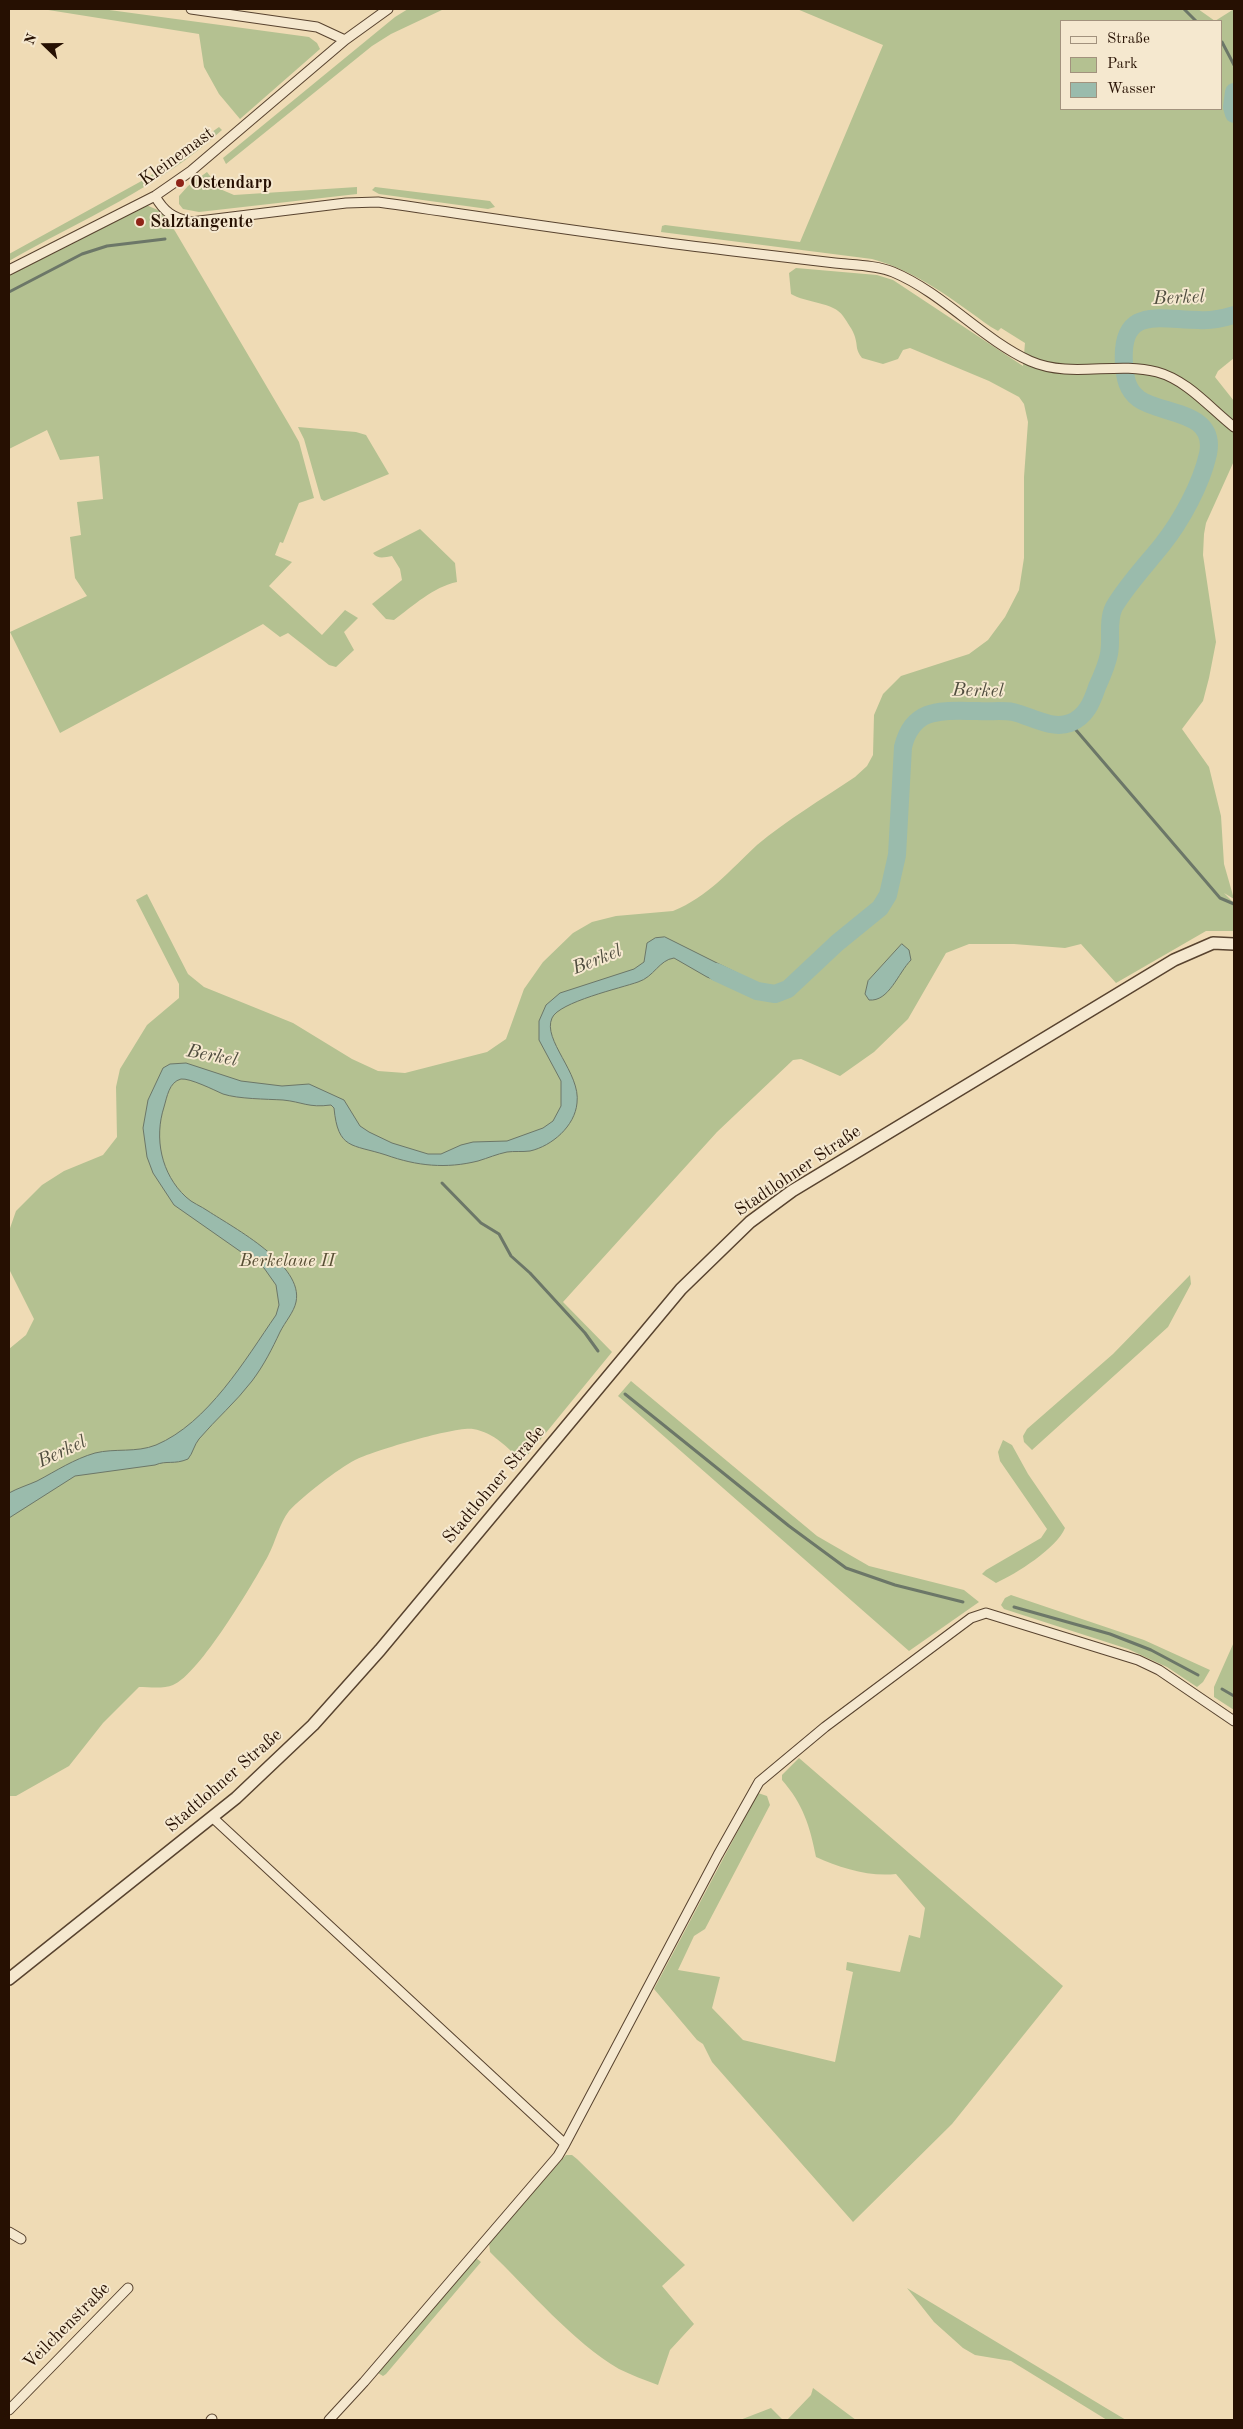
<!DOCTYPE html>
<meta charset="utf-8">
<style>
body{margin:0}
#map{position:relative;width:1243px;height:2429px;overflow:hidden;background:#efdbb5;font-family:"Old Standard TT",serif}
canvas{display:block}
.frame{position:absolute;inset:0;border:10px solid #261002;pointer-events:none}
.legend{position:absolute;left:1060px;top:20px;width:162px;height:90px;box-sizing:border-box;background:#f5e8cf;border:1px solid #a2927d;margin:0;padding:6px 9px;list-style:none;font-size:15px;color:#261002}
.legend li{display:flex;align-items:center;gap:10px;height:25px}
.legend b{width:25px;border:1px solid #a2927d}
.north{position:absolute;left:20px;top:20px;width:50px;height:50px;-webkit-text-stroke:4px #f5e8cf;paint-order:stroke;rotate:292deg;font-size:14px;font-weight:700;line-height:20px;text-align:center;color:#261002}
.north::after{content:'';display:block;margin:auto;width:18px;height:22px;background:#261002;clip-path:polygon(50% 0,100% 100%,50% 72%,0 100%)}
</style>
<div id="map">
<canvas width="1243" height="2429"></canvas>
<div class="frame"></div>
<ul class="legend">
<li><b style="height:6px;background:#f5e8cf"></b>Straße</li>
<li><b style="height:14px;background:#b4c191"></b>Park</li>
<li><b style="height:14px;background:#9abbac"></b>Wasser</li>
</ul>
<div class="north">N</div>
</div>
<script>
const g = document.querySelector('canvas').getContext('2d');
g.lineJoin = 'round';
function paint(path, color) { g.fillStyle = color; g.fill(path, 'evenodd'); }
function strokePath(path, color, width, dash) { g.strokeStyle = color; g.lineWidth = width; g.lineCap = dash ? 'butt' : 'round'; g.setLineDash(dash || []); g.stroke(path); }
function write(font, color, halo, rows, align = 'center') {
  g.font = font + ' "Old Standard TT",serif'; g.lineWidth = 4; g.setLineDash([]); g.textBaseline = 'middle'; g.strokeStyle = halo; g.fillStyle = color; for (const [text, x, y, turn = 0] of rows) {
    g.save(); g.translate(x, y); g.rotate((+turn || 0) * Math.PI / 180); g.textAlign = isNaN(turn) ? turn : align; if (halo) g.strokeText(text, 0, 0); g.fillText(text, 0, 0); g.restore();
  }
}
const green = new Path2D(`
 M42,9H102L309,37L317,43L320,49L240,119L219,94L204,67L199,34Z
 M408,9H444L391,34L372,46L226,164L223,158L395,17Z
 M797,9H1198L1215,21L1234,9V358L1218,371L1215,377L1234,401V461L1206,523L1204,534L1203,555L1216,642L1209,678L1203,701L1182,729L1209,767L1221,816L1224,864L1234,899L1224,893L1234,903V931H1206L1116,983L1081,944L1065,948L1014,944H969L946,953L908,1019L874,1052L840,1076L801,1059L793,1060L717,1132L563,1302L612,1352L522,1462C507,1447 495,1433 473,1429C456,1426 373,1451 355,1460C339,1468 302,1497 289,1511C279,1524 276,1541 268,1556C254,1582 199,1675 173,1685C164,1689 149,1687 139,1687L103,1723L69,1766L16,1796H9V1349L26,1335L34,1319L9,1269V1231L16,1211L42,1185L64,1171L103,1155L117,1137L116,1087L120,1069L147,1025L179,998V984L136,900L147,894L188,974L204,987L293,1023L352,1059L378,1071L405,1073L487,1052L506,1039L524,989L543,962L573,933L592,922L616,916L673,911C708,897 730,870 757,845C787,820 822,799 855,777L867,766L873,755L874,715L883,694L901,676L969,654L988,640L1005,617L1019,590L1024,558V477L1028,422L1024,404L1019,397L989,381L910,348L903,350L898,359L883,364L862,358C855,349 858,347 855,337C853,330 847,322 843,316C834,302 806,303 791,294L789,273L796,268L877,275L893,280L1023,366L1025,343L1001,328L998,331L991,327C953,300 917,271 872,259L661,232L662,226L665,225L800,242L883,45ZM1062,21H1222V109H1062Z
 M219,127L222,130C159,188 82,219 9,261V254L147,178Z
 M207,172L220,189L234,195L357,187V194L199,212L183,209L179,204V196L188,186Z
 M375,187L490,201L495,207L488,209L379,194L372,190Z
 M144,204L160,211L175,231L290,426L299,442L314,498L299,503L283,543L280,542L275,555L292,562L269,586L322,635L345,610L358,618L344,632L354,650L336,667L329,665L288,633L280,637L263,624L60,733L10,632L87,596L75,578L70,537L81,535L77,502L103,499L99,456L60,460L47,430L9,449V274Z
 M298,427L356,432L366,435L389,474L324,501L321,499L304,439Z
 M420,529L455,563L457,582C433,587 413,606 394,620L386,619L372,604L402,580L400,569L392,556C385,557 378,560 373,553Z
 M1190,1275L1191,1284L1168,1327L1032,1450L1024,1442L1023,1436L1027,1429L1113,1354Z
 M631,1381L817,1536L869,1566L964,1590L979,1602L909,1651L618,1396Z
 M1003,1440L1012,1445L1028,1474L1065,1528C1057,1548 1016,1574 996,1583L982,1574L986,1570L1041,1538L1047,1529L1000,1461L998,1452Z
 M1011,1595L1144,1640L1210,1670L1203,1682L1197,1687L1167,1667L1128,1649L1004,1609L1001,1605L1005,1598Z
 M1234,1642V1710L1214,1697V1687Z
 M799,1758L1063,1986L952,2124L853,2222L712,2062L703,2044L697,2040L654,1989L758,1793L767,1796L770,1805L705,1929L694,1936L678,1970L720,1977L712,2008L743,2040L835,2062L853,1972L846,1970L847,1962L900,1972L909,1935L920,1938L925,1908L896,1874C869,1877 840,1868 816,1857C810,1826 803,1804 782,1780V1775Z
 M566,2155H572L577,2159L685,2265L662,2286L694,2324L670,2350L658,2385C645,2380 631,2375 619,2369C574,2343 528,2289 490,2252L489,2242Z
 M475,2257L481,2262L386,2374L383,2376L378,2373L360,2392Z
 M907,2288L1106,2408L1126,2420H1107L1011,2361L975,2355L963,2348L934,2322Z
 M813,2388L856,2420H787L811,2395Z
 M771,2408L783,2420H740Z`);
const water = new Path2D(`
 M665,937L741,975L732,987L707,977L674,958C659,960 654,977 638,982C621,988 559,1002 552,1018C542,1040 581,1073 577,1103C575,1126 552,1146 530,1151C522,1152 514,1151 507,1152C497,1154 488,1158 478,1161C446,1169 417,1166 386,1155C352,1144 338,1150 334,1108L331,1105C308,1108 303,1102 283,1100C266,1099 238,1099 223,1094C214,1090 190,1078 181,1079C169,1082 167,1097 164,1107C154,1138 161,1174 186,1197C192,1203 201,1206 208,1211C234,1228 304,1265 296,1302C294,1312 285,1322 280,1332C272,1349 264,1365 252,1381C236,1402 216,1419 199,1439C194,1445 193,1453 188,1459C174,1465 167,1460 155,1465L75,1476L9,1518V1493C18,1488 28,1485 37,1481C56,1471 74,1459 95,1453C115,1448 136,1453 156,1445C208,1423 245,1360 276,1315L279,1305L276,1285L264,1268L174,1205L153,1173L147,1157L143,1128L148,1100L163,1068L170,1064L186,1063L241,1081L282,1086L309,1084L344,1100L360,1126L369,1132L392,1143L428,1154H441L461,1145L473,1142L507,1141L543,1128L553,1121L561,1106V1081L539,1040V1021L546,1005L560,993L634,969L644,962L647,943L655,938Z
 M902,944L909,950L911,960C898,973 889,1002 869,1000L865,994L868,981Z`);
const stream = new Path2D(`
 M1184,9L1196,21
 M1222,42L1234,65
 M9,292L82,254L107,246L165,239
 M1070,723L1220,898L1234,904
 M442,1183L481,1223L499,1234L511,1256L530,1273L585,1333L598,1351
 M625,1394L789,1526L846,1568L895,1585L963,1602
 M1014,1607L1110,1634L1151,1650L1198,1675
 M1222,1689L1234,1696`);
const river = new Path2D(`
 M1234,92L1232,107L1234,114
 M716,972L757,991L775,994L788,989L837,943L880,908L888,895L897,855L903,747C913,706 943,711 978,711C989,712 1002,710 1013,712C1031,716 1051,730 1070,723C1086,717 1092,702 1097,687C1102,676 1107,665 1109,654C1112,639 1107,621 1114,607C1127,585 1146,565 1162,545C1181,521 1201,485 1208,454C1217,410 1161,415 1139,399C1127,390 1125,378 1124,364C1120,305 1159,320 1199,320C1211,321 1224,318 1234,315`);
const minor = new Path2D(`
 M191,9L317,27L345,40
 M155,196C164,212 173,218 191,222L346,203L378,202C491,218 604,236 717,249C756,254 795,258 835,263C853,265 876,265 893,272C943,293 982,339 1030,361C1071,379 1115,361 1157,372C1187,380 1210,408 1234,427
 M9,270L155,196L191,171L345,40L388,9
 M212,1817L565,2144L718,1855L759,1782L825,1727L971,1618L986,1613L1138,1660L1159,1670L1234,1721
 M9,2232L21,2239
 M9,2410L128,2288
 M211,2420L212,2419
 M329,2420L364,2382L558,2156L565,2144`);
const tertiary = new Path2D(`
 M9,1979L236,1798L313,1725L380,1650L681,1289L750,1222L792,1191L1174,960L1213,943L1234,944`);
const markers = [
 [180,183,5,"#8f2418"],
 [140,222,5,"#8f2418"]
];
const streetNames = [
 ["Kleinemast",177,157,-36],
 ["Stadtlohner Straße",798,1171,-34],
 ["Stadtlohner Straße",494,1485,-50],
 ["Stadtlohner Straße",224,1781,-41],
 ["Veilchenstraße",67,2326,-45]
];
const poiNames = [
 ["Ostendarp",190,183],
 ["Salztangente",150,222]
];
const parkNames = [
 ["Berkelaue II",287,1261]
];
const waterNames = [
 ["Berkel",1179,298,-2],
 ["Berkel",978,691,1],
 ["Berkel",597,960,-22],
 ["Berkel",212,1056,11],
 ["Berkel",62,1452,-25]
];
paint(green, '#b4c191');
paint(water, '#9abbac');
strokePath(water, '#6c7768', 1);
strokePath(stream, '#6c7768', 3);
strokePath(river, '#9abbac', 18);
strokePath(minor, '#58432f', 11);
strokePath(tertiary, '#58432f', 14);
strokePath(minor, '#f5e8cf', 9);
strokePath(tertiary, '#f5e8cf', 11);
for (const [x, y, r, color] of markers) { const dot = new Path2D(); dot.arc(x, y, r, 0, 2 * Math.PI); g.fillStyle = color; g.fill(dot); strokePath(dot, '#f5e8cf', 2); }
write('18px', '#261002', '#f5e8cf', streetNames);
write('bold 18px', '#261002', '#f5e8cf', poiNames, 'left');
write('italic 18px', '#584e34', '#f5e8cf', parkNames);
write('italic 19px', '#4f4c3e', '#f5e8cf', waterNames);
</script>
